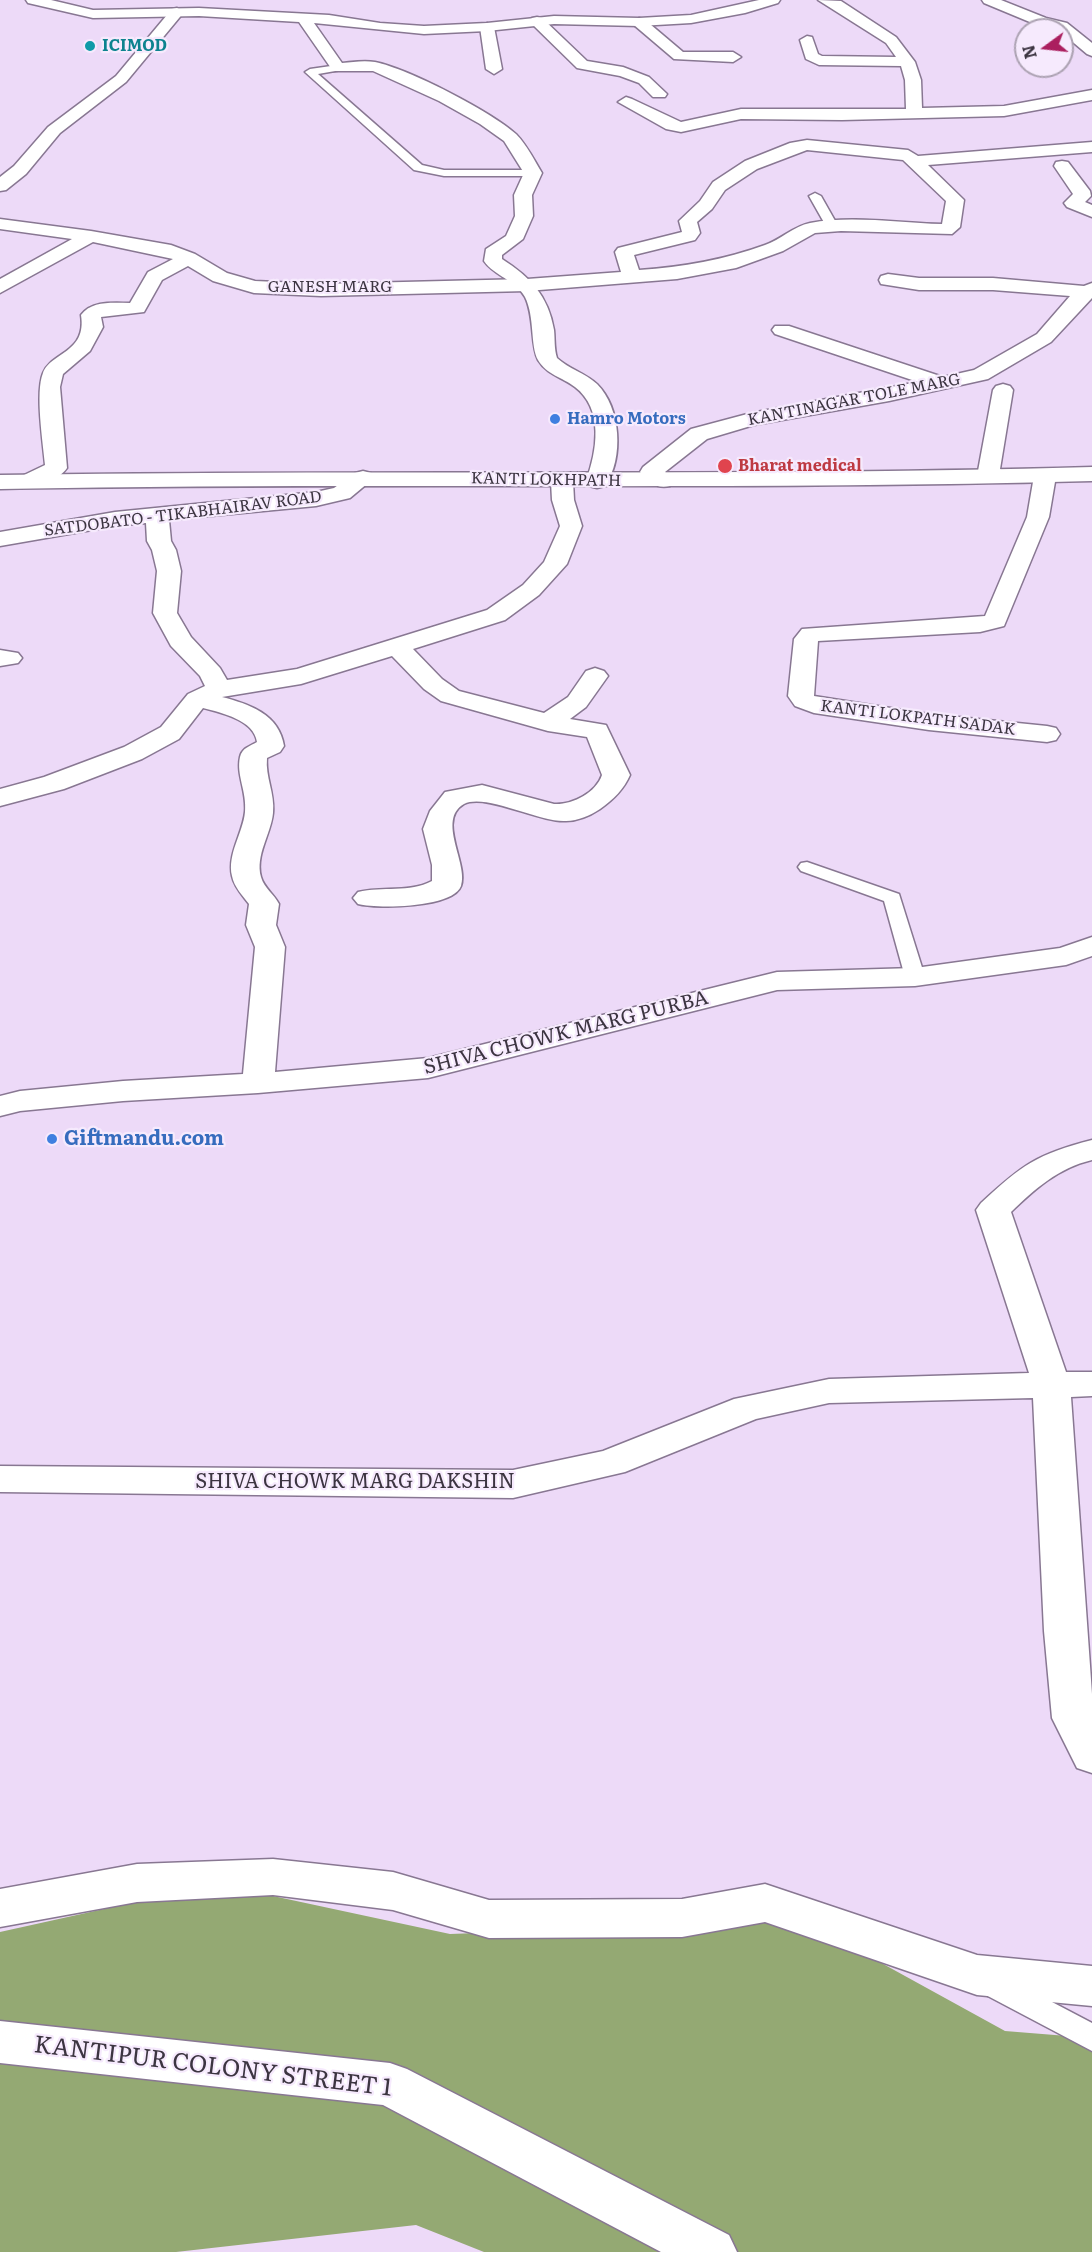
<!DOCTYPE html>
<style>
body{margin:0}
#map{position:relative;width:1092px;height:2252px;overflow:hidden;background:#eddaf8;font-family:Literata,serif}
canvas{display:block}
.north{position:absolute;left:1014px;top:18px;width:60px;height:60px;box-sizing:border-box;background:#f6eafd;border:2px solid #aca2b2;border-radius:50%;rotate:255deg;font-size:16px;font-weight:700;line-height:24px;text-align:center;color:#3c3541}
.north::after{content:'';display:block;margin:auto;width:21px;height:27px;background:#ab1f5f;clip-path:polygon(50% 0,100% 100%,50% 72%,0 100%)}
</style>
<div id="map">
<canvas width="1092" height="2252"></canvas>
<div class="north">N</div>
</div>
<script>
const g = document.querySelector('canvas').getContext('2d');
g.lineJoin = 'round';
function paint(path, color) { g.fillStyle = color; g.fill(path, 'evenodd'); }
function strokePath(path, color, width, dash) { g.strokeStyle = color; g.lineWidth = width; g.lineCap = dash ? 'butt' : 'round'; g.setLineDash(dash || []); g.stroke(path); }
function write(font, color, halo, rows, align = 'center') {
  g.font = font + ' Literata,serif'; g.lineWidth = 4.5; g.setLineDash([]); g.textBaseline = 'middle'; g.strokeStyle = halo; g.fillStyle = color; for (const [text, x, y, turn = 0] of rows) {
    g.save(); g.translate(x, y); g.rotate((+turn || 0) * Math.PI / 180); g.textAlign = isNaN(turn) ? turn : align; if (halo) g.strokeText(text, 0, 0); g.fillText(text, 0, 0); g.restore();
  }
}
const forest = new Path2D(`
 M217,1884L450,1934L805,1921L1005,2031L1092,2038V2252H484L416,2225L176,2252H0V1932Z`);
const lane = new Path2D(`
 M338,65L341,66V70L318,74L422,165L444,170H533L538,173L533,176H444L414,170L305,72L310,69Z
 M815,193L821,196L838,226L836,228H828L826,226L809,196Z
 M807,862L899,894L925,977L922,981H908L905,977L884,901L801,871L798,867L801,863Z
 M995,1972L1092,2023V2051L984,1994L980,1985L984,1976Z`);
const street = new Path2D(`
 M818,0L841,1L896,37L915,62L921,80L922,108L1004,106L1092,90V100L1004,116L842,120L741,119L681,132L666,129L618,102L626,97L632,99L681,122L741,109H906L905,80L901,66L819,65L806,59L800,40L807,36L812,37L818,54L822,56L896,57L886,43Z
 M982,0H1001L1046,18L1067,23L1092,43V56L1087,54L1062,33V30L1037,25L984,3Z
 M177,8L184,12L126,82L60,133L26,174L6,190L0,191V177L14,166L48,127L116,76L172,9Z
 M537,17L542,18L587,61L623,67L649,77L667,94L665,97H653L639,83L620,76L577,68L532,24L530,21L532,18Z
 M639,18L644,19L683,52H733L741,57L733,62L674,59L634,25L632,22Z
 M487,23L494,27L502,69L494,74L486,69L480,27Z
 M807,140L908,150L918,156L1092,142V152L928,165L964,200L960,227L952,234L841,231L815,233L783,251L736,268L677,279L527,291L321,296L254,293L213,281L188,266L162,280L144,312L101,317L103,327L90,351L63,374L60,387L67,468C59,480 36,489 22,486L19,481L22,476L45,465C43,443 35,392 43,373C51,352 87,353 81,315C92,300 114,303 130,303L148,272L173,259L93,242L0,293V279L72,239L0,229V219L91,231L171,245L195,254L227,273L255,281L321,284L527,279L621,272L615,252L618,248L682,232L679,221L700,201L713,182L745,161L790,143ZM807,150L903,160L946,201L942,224C901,223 850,215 810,223C794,226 780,240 765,245C724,260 683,267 639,270L634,255L695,240L700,233L697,222L712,209L725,190L757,169Z
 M1062,161L1068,162L1090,191L1091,196L1085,202L1092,205V217L1067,207L1064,203L1073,194L1054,166L1056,162Z
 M888,274L919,278H993L1084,286L1092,283V298L1051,342L988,379L889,401L754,425L707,439L665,472L673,481L670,486C657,489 648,483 640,472L643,467L691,429L751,413L918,382L775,334L772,330L775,326H789L943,377L974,370L1037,334L1070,296L993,290H919L881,284L879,280L881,276Z
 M1003,384L1010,386L1013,390L1000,469L1007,476L1004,481C993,483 985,481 978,471L993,390L996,386Z
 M1045,469L1053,471L1056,476L1049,517L1004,626L980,632L818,641L814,696L929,714L1047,726L1056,728L1060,734L1056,740L1047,742L929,730L814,713L795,706L788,696L794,639L802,629L985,616L1027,517L1034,476L1037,471Z
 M363,471L371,473L374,478L350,498L316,506L169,520L171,541L176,550L181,571L177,613L191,637L220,668L227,680L297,669L487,610L523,585L544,562L560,526L552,500L551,481L554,476L562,474L570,476L573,481L574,500L582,526L567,564L539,595L505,620L413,649L442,679L459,691L544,713L568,697L586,671L595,668L604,671L608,676L586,707L570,719L606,725L630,775C624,789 613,800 600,809C591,815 578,821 566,821C540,823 486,793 464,804C436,820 469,864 461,886C453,908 377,909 358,904L353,898L358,892C383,886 409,893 432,881V865L423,829L430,811L445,792L482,785L554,804C572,805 596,793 602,775L587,737L548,731L441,701L424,689L392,656L301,684L222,697C249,704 279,714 284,746L280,752L267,758C265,777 275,793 273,813C271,834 255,855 261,877C264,888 274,894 279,904L276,925L285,947L275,1072L428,1058L777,972L915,968L1060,948L1092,937V956L1066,965L915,986L777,990L428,1078L258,1093L123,1101L20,1111L0,1116V1096L20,1091L123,1081L243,1074L255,947L246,925L249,904C243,896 234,887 232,876C227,854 243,833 245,812C247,791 236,775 240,757C242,748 250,746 257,742C254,720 222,713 203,708L179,739L142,759L64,789L0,806V789L44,777L124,747L161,727L188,694L205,686L200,676L171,646L153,613L157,571L152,550L147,541L146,523L115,526L0,546V532L115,512L316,492L334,488L355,473Z
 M0,650L18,653L22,658L18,663L0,666Z
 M1092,1140V1160C1058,1168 1035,1189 1011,1212L1066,1372H1092V1396L1071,1397L1092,1694V1773L1077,1768L1052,1718L1044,1631L1033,1398L829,1403L756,1419L625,1472L513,1498L0,1492V1466L513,1470L603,1451L734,1399L829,1379L1029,1373L976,1210L981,1203C1022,1165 1037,1154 1092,1140Z
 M273,1859L393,1872L489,1900L682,1899L765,1884L977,1955L1092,1966V2006L977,1995L765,1922L682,1937L489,1938L393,1910L273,1895L137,1902L0,1927V1889L137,1864Z
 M0,2021L390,2063L407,2069L729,2235L737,2252H661L383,2105L0,2063Z`);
const secondary = new Path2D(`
 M26,0H51L93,10L199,8L329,15L380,23L424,26L487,23L554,16L639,18L691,15L759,0H780L778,3L745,13L691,23L639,26L554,24L487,31L424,34L314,23L342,63C353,62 364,60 375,62C409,69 490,111 516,134C527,145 534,160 542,173L532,195L533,216L523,239L502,255V259C530,277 548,295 554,330C555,339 554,349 557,358C569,369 585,373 597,384C621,408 624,458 605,486L597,488L589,486L586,481C597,451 604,409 575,387C562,377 547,375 538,360C530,346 535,317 525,297C516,280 494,276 484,261L486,249L506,236L515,216L514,195L524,173L504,141L480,124L439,101L373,71H333L299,22L199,16L93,18L28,3Z`);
const primary = new Path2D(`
 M1092,467V481C728,491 364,482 0,489V475C364,469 728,477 1092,467Z`);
const markers = [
 [90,46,6,"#0f9aa8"],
 [555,419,6,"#3f7fe0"],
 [725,466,8,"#e0444e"],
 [52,1139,6,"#3f7fe0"]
];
const farCulturenames = [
 ["ICIMOD",102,46]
];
const farStreetnames = [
 ["GANESH MARG",330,287],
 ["KANTINAGAR TOLE MARG",854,400,-11],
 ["KANTI LOKHPATH",546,480,1],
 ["SATDOBATO - TIKABHAIRAV ROAD",183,514,-7],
 ["KANTI LOKPATH SADAK",918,718,7]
];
const farShopnames = [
 ["Hamro Motors",567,419]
];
const farHealthnames = [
 ["Bharat medical",738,466]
];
const streetNames = [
 ["SHIVA CHOWK MARG PURBA",566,1033,-14],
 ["SHIVA CHOWK MARG DAKSHIN",355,1482]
];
const shopNames = [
 ["Giftmandu.com",64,1139]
];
const nearStreetnames = [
 ["KANTIPUR COLONY STREET 1",213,2067,7]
];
paint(forest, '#94a973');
strokePath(lane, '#887792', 3);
strokePath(street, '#887792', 3);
strokePath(secondary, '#887792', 3);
strokePath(primary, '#887792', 3);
paint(lane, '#fff');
paint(street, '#fff');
paint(secondary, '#fff');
paint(primary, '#fff');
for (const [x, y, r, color] of markers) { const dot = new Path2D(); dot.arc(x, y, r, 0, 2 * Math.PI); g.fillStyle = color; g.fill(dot); strokePath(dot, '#f6eafd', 2); }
write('bold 16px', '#0d838f', '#f6eafd', farCulturenames, 'left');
write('16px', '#3c3541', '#f6eafd', farStreetnames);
write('bold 16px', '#366cbe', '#f6eafd', farShopnames, 'left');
write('bold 16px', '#be3a42', '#f6eafd', farHealthnames, 'left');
write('20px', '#3c3541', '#f6eafd', streetNames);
write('bold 20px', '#366cbe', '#f6eafd', shopNames, 'left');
write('24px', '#3c3541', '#f6eafd', nearStreetnames);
</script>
